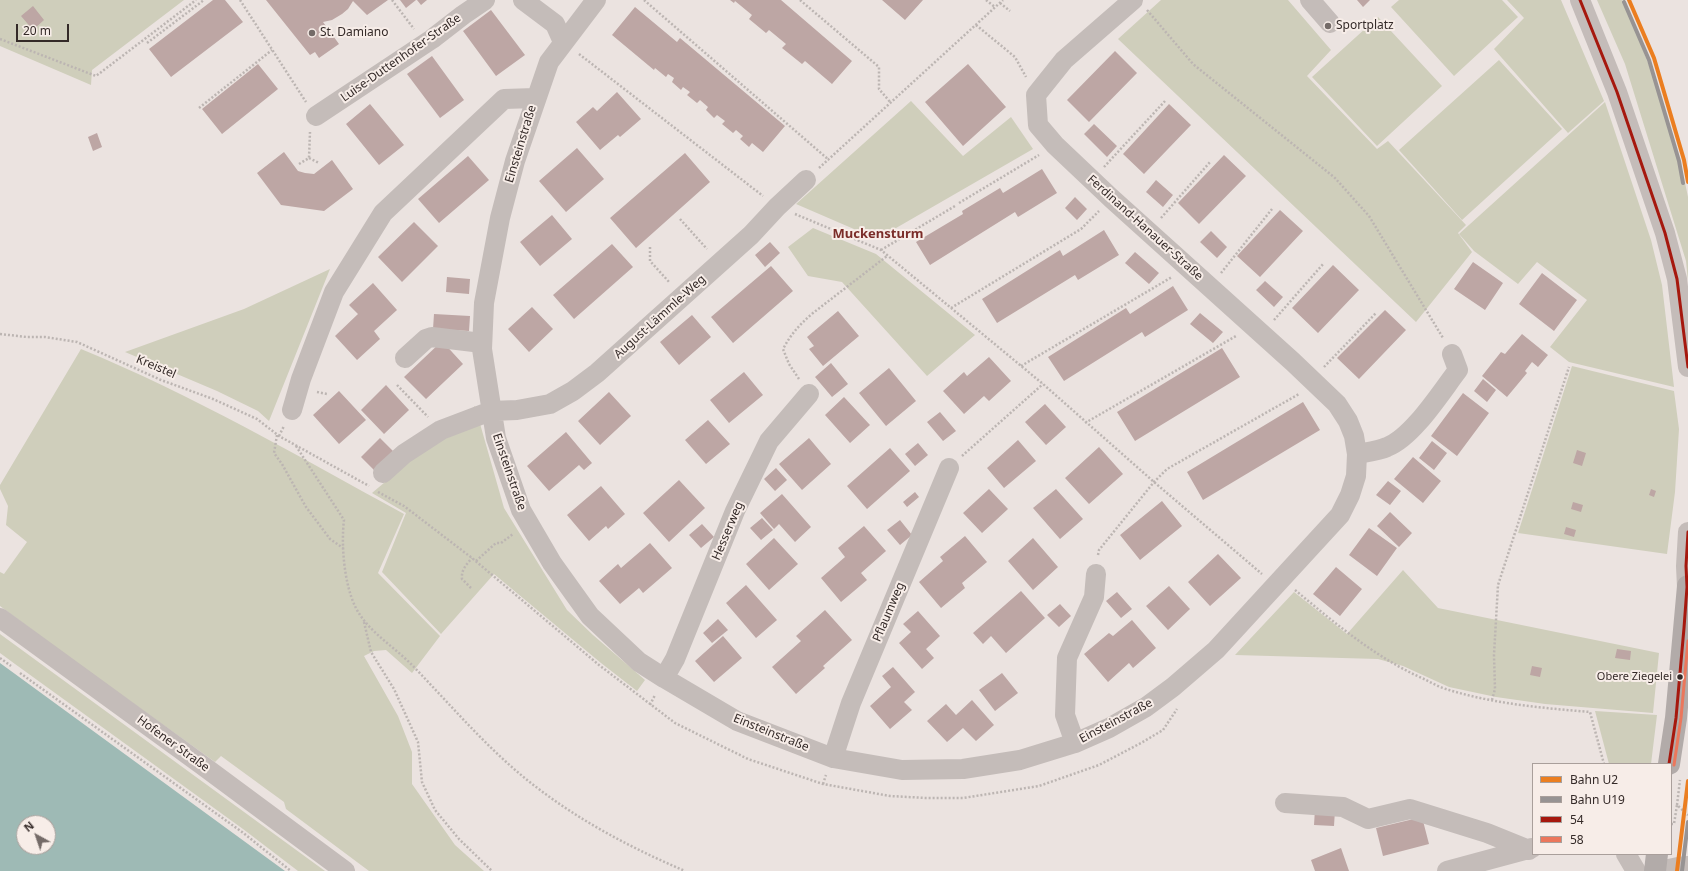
<!DOCTYPE html>
<meta charset="utf-8">
<style>
body{margin:0}
#map{position:relative;width:1688px;height:871px;overflow:hidden;background:#ebe3e0;font-family:"Noto Sans",sans-serif}
canvas{display:block}
.legend{position:absolute;left:1532px;top:763px;width:140px;height:92px;box-sizing:border-box;background:#f7ede8;border:1px solid #a99f9b;margin:0;padding:5px 7px;list-style:none;font-size:12px;color:#342a28}
.legend li{display:flex;align-items:center;gap:8px;height:20px}
.legend b{width:20px;border:1px solid #a99f9b}
.north{position:absolute;left:16px;top:815px;width:40px;height:40px;box-sizing:border-box;background:#f7ede8;border:1px solid #a99f9b;border-radius:50%;rotate:320deg;font-size:11px;font-weight:700;line-height:16px;text-align:center;color:#342a28}
.north::after{content:'';display:block;margin:auto;width:14px;height:18px;background:#746b68;clip-path:polygon(50% 0,100% 100%,50% 72%,0 100%)}
.scale{position:absolute;left:16px;top:24px;width:53px;height:18px;box-sizing:border-box;border:2px solid #342a28;border-top:0;padding-left:5px;font-size:12px;line-height:14px;white-space:nowrap;color:#342a28;-webkit-text-stroke:3px #f7ede8;paint-order:stroke}
</style>
<div id="map">
<canvas width="1688" height="871"></canvas>
<ul class="legend">
<li><b style="height:5px;background:#eb7e20"></b>Bahn U2</li>
<li><b style="height:5px;background:#979393"></b>Bahn U19</li>
<li><b style="height:5px;background:#a6180e"></b>54</li>
<li><b style="height:5px;background:#eb775c"></b>58</li>
</ul>
<div class="north">N</div>
<div class="scale">20 m</div>
</div>
<script>
const g = document.querySelector('canvas').getContext('2d');
g.lineJoin = 'round';
function paint(path, color) { g.fillStyle = color; g.fill(path, 'evenodd'); }
function strokePath(path, color, width, dash) { g.strokeStyle = color; g.lineWidth = width; g.lineCap = dash ? 'butt' : 'round'; g.setLineDash(dash || []); g.stroke(path); }
function write(font, color, halo, rows, align = 'center') {
  g.font = font + ' "Noto Sans",sans-serif'; g.lineWidth = 4; g.setLineDash([]); g.textBaseline = 'middle'; g.strokeStyle = halo; g.fillStyle = color; for (const [text, x, y, turn = 0] of rows) {
    g.save(); g.translate(x, y); g.rotate((+turn || 0) * Math.PI / 180); g.textAlign = isNaN(turn) ? turn : align; if (halo) g.strokeText(text, 0, 0); g.fillText(text, 0, 0); g.restore();
  }
}
const green = new Path2D(`
 M0,0H184L92,70L91,85L0,46Z
 M1161,0H1288L1331,50L1307,76L1377,149L1388,141L1466,225L1458,233L1472,252L1416,322L1118,39Z
 M1399,0H1502L1518,17L1454,76L1391,7Z
 M1507,0H1561L1604,101L1568,133L1494,49L1524,18Z
 M1597,0H1622L1629,13L1653,76L1684,178L1688,197V281L1686,261L1625,64Z
 M1378,17L1442,86L1377,146L1312,77Z
 M1499,60L1562,129L1462,220L1399,150Z
 M911,101L963,156L1011,117L1033,149L877,239L796,204Z
 M1605,102L1651,240L1662,285L1674,387L1569,362L1550,347L1587,300L1537,262L1518,284L1474,251L1459,234Z
 M813,228L876,254L975,335L927,376L842,282L808,276L788,247Z
 M330,269L269,421L258,411L217,391L125,352L244,309Z
 M81,349C193,395 298,456 404,514L378,573L440,636L412,673L386,650L374,651L364,656L398,716L412,752V784L455,845L484,871H369L286,809L284,802L221,756L215,762L74,661L0,606V572L4,574L27,542L6,525L8,506L0,489V485Z
 M1572,366L1674,391L1679,429L1675,492L1667,554L1518,533Z
 M475,406L504,508L567,610L593,635L645,680L637,691L601,663L494,574L441,634L382,572L406,513L372,493Z
 M1403,570L1438,608L1659,653L1653,713L1545,704L1496,697L1449,687L1403,666L1378,659L1235,655L1294,592L1347,634Z
 M0,634L325,871H298L243,829L15,664L0,653Z
 M1595,711L1657,715L1651,764H1609Z`);
const water = new Path2D(`
 M0,663L285,871H0ZM24,823H48V847H24Z`);
const building = new Path2D(`
 M213,0H225L243,22L171,77L149,49Z
 M266,0H388L367,15L353,1L348,9L342,14L332,20L323,22L339,44L319,58L315,52L310,55Z
 M400,0H416L406,8Z
 M417,0H427L421,5Z
 M730,0H781L852,61L832,84L805,61L802,64L782,48L786,44L769,30L766,33L749,19L752,15L735,1L734,3Z
 M882,0H923L905,20Z
 M1357,0H1370L1363,7Z
 M33,6L44,20L33,30L21,16Z
 M635,7L677,42L680,38L785,126L763,152L752,143L749,147L740,139L743,136L736,130L733,133L722,124L725,121L717,115L714,118L706,110L708,107L700,100L697,103L687,95L690,92L683,87L681,90L672,82L674,78L668,74L666,77L655,68L654,70L612,35Z
 M491,10L525,55L496,76L463,31Z
 M1115,51L1137,73L1089,122L1067,100Z
 M432,56L464,100L440,118L407,74Z
 M258,64L278,89L222,134L202,109Z
 M968,64L1006,107L963,146L925,102Z
 M617,92L641,119L620,137L618,135L600,150L576,122L593,107L597,111Z
 M370,104L404,145L379,165L346,124Z
 M1169,104L1191,125L1144,174L1123,154Z
 M1094,124L1117,146L1107,157L1084,134Z
 M97,133L102,147L93,151L88,137Z
 M577,148L604,179L566,212L539,181Z
 M284,152L298,171L305,173L314,174L332,160L353,189L324,211L281,205L257,173Z
 M685,153L710,182L636,248L610,218Z
 M1224,155L1246,176L1199,224L1178,203Z
 M468,156L489,180L439,223L418,199Z
 M1042,169L1057,193L1018,217L1015,212L930,265L916,242L963,214L962,211L1000,188L1003,193Z
 M1156,180L1173,195L1163,207L1146,192Z
 M1075,197L1087,209L1077,220L1065,208Z
 M1280,210L1303,231L1260,277L1237,256Z
 M552,215L572,239L540,266L520,242Z
 M414,222L438,246L402,282L378,257Z
 M1104,230L1119,255L1078,280L1075,275L997,323L982,299L1060,250L1063,256Z
 M1211,231L1227,247L1217,258L1200,242Z
 M770,242L780,253L765,267L755,255Z
 M612,244L633,267L574,319L553,295Z
 M1135,252L1159,273L1149,284L1125,263Z
 M1473,262L1503,283L1485,310L1454,289Z
 M1333,265L1359,290L1318,333L1292,308Z
 M771,266L793,291L733,343L711,317Z
 M1542,273L1577,300L1554,331L1519,304Z
 M447,277L470,279L469,294L446,292Z
 M1265,281L1283,297L1274,307L1256,290Z
 M373,283L397,310L374,331L380,339L357,360L335,336L358,314L349,305Z
 M1173,286L1188,310L1145,337L1142,332L1064,381L1048,357L1126,308L1130,314Z
 M532,307L553,329L529,352L508,329Z
 M1385,310L1406,330L1359,379L1337,358Z
 M838,311L859,336L823,366L809,349L814,346L807,337Z
 M1200,313L1223,332L1213,343L1190,324Z
 M434,314L470,316L469,331L433,329Z
 M692,315L711,337L679,365L660,342Z
 M1522,334L1548,355L1538,367L1532,362L1525,371L1527,373L1507,397L1482,376L1501,352L1505,354Z
 M442,341L463,364L426,399L404,377Z
 M1222,348L1240,377L1135,441L1117,412Z
 M989,357L1011,381L989,401L984,396L964,414L943,391L964,372L967,376Z
 M831,363L848,384L832,397L815,377Z
 M889,368L916,401L886,426L859,393Z
 M744,372L763,395L729,423L710,400Z
 M1483,379L1496,390L1487,402L1474,391Z
 M386,385L409,410L384,434L361,410Z
 M339,391L366,420L339,444L313,415Z
 M609,392L631,416L600,445L578,421Z
 M1463,393L1489,413L1457,456L1431,436Z
 M844,397L870,425L850,443L825,415Z
 M1303,402L1320,430L1203,500L1187,472Z
 M1045,404L1066,427L1046,445L1025,422Z
 M940,412L956,431L943,441L927,422Z
 M708,420L730,444L706,464L685,440Z
 M566,432L592,463L584,470L579,465L549,491L527,466Z
 M380,438L393,451L374,470L361,457Z
 M809,438L831,464L802,490L779,464Z
 M1018,440L1036,461L1004,488L987,468Z
 M1432,441L1447,453L1434,470L1419,458Z
 M918,443L928,455L915,466L905,454Z
 M1099,447L1123,474L1089,504L1065,478Z
 M890,448L910,471L867,509L847,486Z
 M1577,450L1586,453L1582,466L1573,463Z
 M1413,457L1441,481L1423,503L1394,479Z
 M776,468L787,480L775,491L764,479Z
 M679,480L705,508L669,542L643,513Z
 M1388,481L1401,491L1390,505L1376,495Z
 M601,486L625,514L608,529L606,526L589,541L567,515Z
 M989,489L1008,509L982,533L963,513Z
 M1056,489L1083,519L1060,539L1033,508Z
 M1651,489L1656,491L1654,497L1649,495Z
 M915,492L919,497L907,507L903,502Z
 M782,494L811,527L795,542L779,524L774,529L760,513Z
 M1162,501L1182,526L1140,560L1120,535Z
 M1573,502L1583,505L1581,512L1571,509Z
 M1390,512L1412,533L1399,547L1377,526Z
 M762,518L773,530L761,540L750,528Z
 M900,520L912,535L900,545L887,530Z
 M702,524L714,537L701,548L689,535Z
 M864,526L886,551L861,573L867,580L841,602L821,578L845,557L838,548Z
 M1566,527L1576,530L1574,537L1564,534Z
 M1369,528L1397,548L1377,576L1349,555Z
 M965,536L987,562L962,583L965,588L941,608L919,582L943,561L940,557Z
 M774,538L798,564L769,590L746,564Z
 M1033,538L1058,567L1033,590L1008,561Z
 M650,543L672,568L643,593L639,588L620,604L599,581L618,564L621,568Z
 M1218,554L1241,578L1210,606L1188,582Z
 M1336,567L1362,589L1340,616L1313,594Z
 M746,585L777,620L756,638L726,603Z
 M1169,586L1190,609L1168,630L1146,606Z
 M1021,591L1045,618L1006,653L991,636L983,644L973,633Z
 M1117,592L1132,609L1121,618L1106,601Z
 M1060,604L1071,616L1059,627L1047,615Z
 M825,610L852,640L823,666L825,668L796,694L772,667L801,641L796,636Z
 M918,611L940,636L926,649L934,658L922,669L899,643L911,632L903,624Z
 M718,619L728,630L712,643L703,633Z
 M1132,620L1156,648L1133,668L1129,663L1108,682L1084,654L1109,633L1113,636Z
 M723,636L742,658L714,682L695,661Z
 M1617,649L1631,651L1630,660L1615,658Z
 M1532,666L1542,668L1540,677L1530,675Z
 M893,667L915,692L904,702L912,710L890,729L870,706L891,687L882,676Z
 M1002,673L1018,693L995,711L979,690Z
 M972,700L994,725L976,741L963,728L947,742L927,721L946,704L956,715Z
 M1315,809L1335,810L1334,826L1314,825Z
 M1422,817L1429,844L1383,856L1376,828Z
 M1341,848L1349,871H1315L1311,860Z`);
const path = new Path2D(`
 M240,0L306,102
 M392,0L414,29
 M644,0L829,160
 M800,0L879,67V89L891,103
 M986,0L995,7
 M1000,3L1010,11
 M1147,10L1193,64L1335,178L1369,216L1443,338
 M976,25L1015,57L1026,77
 M0,39L96,76L196,0
 M147,43L204,0
 M579,54L763,196
 M199,108L272,50
 M309,158L319,163
 M299,164L309,158L310,132
 M1104,167L1165,101
 M819,168L1003,0
 M959,203L1039,155
 M795,214L881,250L1043,384L1154,482L1262,574
 M1161,218L1210,162
 M680,219L707,249
 M650,247V261L670,283
 M881,250L955,206
 M1221,273L1272,209
 M951,308L1081,229L1099,211
 M1274,320L1324,263
 M0,334L27,337H45L77,342L161,380L213,399L257,419L279,436L369,486
 M1021,366L1172,277
 M1324,367L1376,313
 M799,379L789,364L783,349C791,334 800,324 813,313L887,256
 M397,385L428,417
 M317,392L327,394
 M1085,423L1236,336
 M277,435L274,453L282,464L306,507L330,539L343,548
 M279,436L284,426
 M296,446L344,520C341,544 344,583 355,606C366,630 392,645 411,664C449,703 484,745 526,779C574,818 629,847 685,871
 M962,456L1043,384
 M378,492L404,506L472,558L599,665L675,723L748,759L823,784L890,796L926,798H963L1039,786L1099,765L1141,743L1163,730L1177,709
 M1098,555L1099,550L1154,482L1167,469L1299,394
 M476,561L496,543H501L513,534
 M471,588L462,579C461,570 466,565 472,558
 M1295,590C1336,624 1376,658 1424,679C1432,683 1441,688 1449,690C1495,704 1543,708 1590,712L1604,764
 M364,622L371,652L394,689L418,742L422,782L435,810L459,839L492,871
 M0,658L11,666
 M20,673L242,832L291,871
 M1492,700L1495,689L1494,655L1498,585L1569,367
 M650,705L655,695
 M823,784L826,775
 M1677,805L1680,780
 M1671,824H1674L1677,805L1688,815`);
const minor = new Path2D(`
 M523,0L555,24L563,42
 M596,0L549,62L515,161L500,218L484,303L482,349L496,438L521,510L552,563L590,616L639,662L664,678L737,721L833,758L902,770L963,769L1020,760L1075,743L1109,728L1146,707L1173,687L1216,650L1340,515L1350,495L1356,476L1357,454L1354,436L1348,421L1337,404L1293,362L1111,198L1055,145L1038,125L1036,95L1064,60L1133,0
 M1310,0L1330,23
 M1580,0L1617,92L1665,233L1677,279L1688,367
 M316,116L432,39L463,15L485,0
 M405,358L426,339L432,337L482,343
 M292,410L301,379L334,292L383,213L504,99L535,98
 M1357,454C1367,452 1378,451 1387,447C1413,437 1441,392 1458,370L1452,354
 M383,473L404,454L441,430L491,411L517,410L550,404L573,391L597,373L751,235L777,207L806,180
 M1687,587L1686,566L1688,532
 M0,618L202,765L345,871
 M664,678L675,659L735,511L769,441L809,394
 M1075,743L1065,715L1067,658L1094,597L1096,574
 M833,758L851,703L949,468
 M1285,803L1343,807L1368,819L1410,809L1487,833L1529,850
 M1626,854L1636,871
 M1447,871L1532,848
 M1659,871L1678,867L1688,866`);
const major = new Path2D(`
 M1669,764L1676,718L1688,586
 M1655,871L1657,854`);
const bus1 = new Path2D(`
 M1580,0L1617,92L1665,233L1677,279L1688,367
 M1669,764L1676,718L1684,628L1687,587L1686,566L1688,532`);
const bus2 = new Path2D(`
 M1674,765L1681,718L1688,641`);
const rail1 = new Path2D(`
 M1629,0L1654,58L1684,160L1688,182
 M1677,871L1688,781`);
const rail2 = new Path2D(`
 M1624,2L1649,60L1679,161L1683,183
 M1682,871L1688,822`);
const markers = [
 [1328,26,4,"#746b68"],
 [312,33,4,"#746b68"],
 [1680,677,3.5,"#342a28"]
];
const busNames = [
 ["Obere Ziegelei",1672,677]
];
const poiNames = [
 ["Sportplatz",1336,26],
 ["St. Damiano",320,33]
];
const streetNames = [
 ["Luise-Duttenhofer-Straße",401,58,-35],
 ["Einsteinstraße",521,144,-73],
 ["Ferdinand-Hanauer-Straße",1145,228,42],
 ["August-Lämmle-Weg",660,317,-42],
 ["Kreistel",156,367,23],
 ["Einsteinstraße",509,472,71],
 ["Hesserweg",728,531,-67],
 ["Pflaumweg",889,612,-67],
 ["Einsteinstraße",1116,721,-28],
 ["Einsteinstraße",771,733,22],
 ["Hofener Straße",173,744,36]
];
const neighbourhoodNames = [
 ["Muckensturm",878,234]
];
paint(green, '#cfcebb');
paint(water, '#9ebab5');
paint(building, '#bda6a4');
strokePath(path, '#bcb5b2', 2.5, [2, 2]);
strokePath(minor, '#c4bcb9', 20);
strokePath(major, '#b2aba9', 22);
strokePath(bus1, '#a6180e', 3);
strokePath(bus2, '#eb775c', 3);
strokePath(rail1, '#eb7e20', 4);
strokePath(rail2, '#979393', 4);
for (const [x, y, r, color] of markers) { const dot = new Path2D(); dot.arc(x, y, r, 0, 2 * Math.PI); g.fillStyle = color; g.fill(dot); strokePath(dot, '#f7ede8', 1.5); }
write('11px', '#342a28', '#f7ede8', busNames, 'right');
write('12px', '#342a28', '#f7ede8', poiNames, 'left');
write('12px', '#342a28', '#f7ede8', streetNames);
write('bold 13px', '#7b2d29', '#f7ede8', neighbourhoodNames);
</script>
